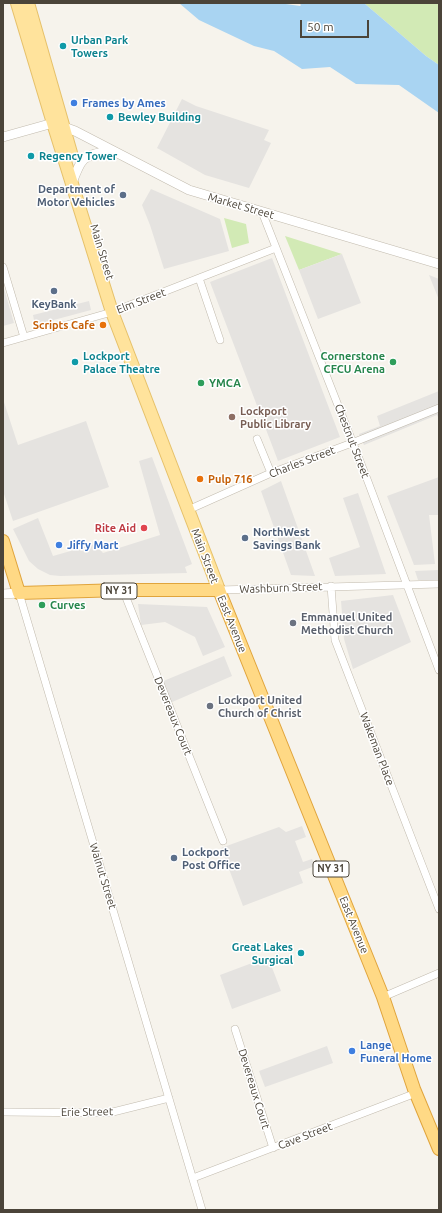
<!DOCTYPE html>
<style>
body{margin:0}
#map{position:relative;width:442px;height:1213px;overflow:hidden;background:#f6f3ec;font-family:Ubuntu,sans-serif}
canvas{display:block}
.frame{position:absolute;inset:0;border:4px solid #4b4439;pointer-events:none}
.scale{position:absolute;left:300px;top:20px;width:69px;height:18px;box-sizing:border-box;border:2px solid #4b4439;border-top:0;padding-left:5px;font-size:12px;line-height:14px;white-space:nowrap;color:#4b4439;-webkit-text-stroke:3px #fff;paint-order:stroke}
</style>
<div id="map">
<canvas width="442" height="1213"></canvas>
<div class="frame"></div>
<div class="scale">50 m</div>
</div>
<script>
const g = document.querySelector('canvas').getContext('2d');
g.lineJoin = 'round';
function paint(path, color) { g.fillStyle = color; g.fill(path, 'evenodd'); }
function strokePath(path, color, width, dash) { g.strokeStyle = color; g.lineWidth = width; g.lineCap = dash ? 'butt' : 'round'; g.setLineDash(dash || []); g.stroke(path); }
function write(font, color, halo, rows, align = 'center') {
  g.font = font + ' Ubuntu,sans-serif'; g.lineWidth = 3; g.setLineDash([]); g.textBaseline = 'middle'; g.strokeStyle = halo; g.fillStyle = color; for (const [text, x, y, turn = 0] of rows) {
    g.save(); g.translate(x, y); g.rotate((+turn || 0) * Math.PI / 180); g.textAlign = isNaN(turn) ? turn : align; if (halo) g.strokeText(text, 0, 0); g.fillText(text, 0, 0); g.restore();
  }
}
const green = new Path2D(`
 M364,3H439V65L426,56Z
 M224,218L246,224L249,243L232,248Z
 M285,236L342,254L299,270Z`);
const parking = new Path2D(`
 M182,99L196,106L269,130L264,140L271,143L249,188L205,175L157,148Z
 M151,189L220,219L229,251L164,269L150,225L142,205Z
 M342,254L361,303L318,319L299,270Z
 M272,258L340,437L278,461L210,282Z
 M429,275L439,279V300Z
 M3,285L14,323L3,326Z
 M89,301L91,310L35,325L33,315Z
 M439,391V419L437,415L364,445L359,434L380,426L377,416Z
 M3,399L18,445L86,421L109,487L13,521L3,491Z
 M152,457L192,564L185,567L187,573L60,576L50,575L38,569L29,561L13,529L38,518L53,556L95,544L103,553L160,535L139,461Z
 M439,477V515H429L435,564L414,565L387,496Z
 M281,481L315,576L291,575L261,491Z
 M358,493L386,574L335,576L329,558L360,547L343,498Z
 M439,570V580H418L415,571Z
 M393,595L411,642L353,669L344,639L341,601Z
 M138,604L207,607L225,647L203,656L195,637L165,622L141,625Z
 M224,656L232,676L170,703L161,682Z
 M302,826L306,837L295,841L303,862L312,859L315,866L299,872L303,883L243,906L221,848L279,827L286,832Z
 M268,957L281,991L232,1009L220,975Z
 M327,1046L333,1063L265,1087L259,1071Z`);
const water = new Path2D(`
 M179,3H279L300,6L301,5L299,3H364L426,56L439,65V113L399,85L356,84L330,67L302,69L274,51L254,46L199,20Z`);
const minor = new Path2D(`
 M262,212L367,479L439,670
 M3,267L24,337
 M199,278L220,340
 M3,343L112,312L276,248
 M257,439L271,473
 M188,510L271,473L352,443L439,408
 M331,586L335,640L439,909
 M123,590L223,841
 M219,590L439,584
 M19,593L202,1210
 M383,997L439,973
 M235,1029L273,1148
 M3,1112L109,1113L169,1098
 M193,1178L416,1093`);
const tertiary = new Path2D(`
 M3,137L53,123L75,131L189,190L439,264
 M72,183C82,155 83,157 110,150
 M3,594L19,593`);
const primary = new Path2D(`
 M17,3L53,123L112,312L219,590
 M28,3L71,153`);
const trunk = new Path2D(`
 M3,541L19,593L123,590H219L383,997L414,1089L439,1149`);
const markers = [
 [63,46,4,"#0f9aa8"],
 [74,103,4,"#3f7fe0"],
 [110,117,4,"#0f9aa8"],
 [31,156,4,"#0f9aa8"],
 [123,195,4,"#5c6f8a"],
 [54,291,4,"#5c6f8a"],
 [103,325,4,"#e8710a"],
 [75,362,4,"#0f9aa8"],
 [393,362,4,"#2e9e5b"],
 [201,383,4,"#2e9e5b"],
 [232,417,4,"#8d6e63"],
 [200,479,4,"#e8710a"],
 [144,528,4,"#e0444e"],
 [245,538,4,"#5c6f8a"],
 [59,545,4,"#3f7fe0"],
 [42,605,4,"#2e9e5b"],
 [293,623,4,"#6b7280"],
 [210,706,4,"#6b7280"],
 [174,858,4,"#5c6f8a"],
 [301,953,4,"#0f9aa8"],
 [352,1051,4,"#3f7fe0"]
];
const shields = [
 [119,591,36],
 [331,869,36]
];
const shieldNames = [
 ["NY 31",119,591],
 ["NY 31",331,869]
];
const cultureNames = [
 ["Urban Park",71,40],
 ["Towers",71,53],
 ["Bewley Building",118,117],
 ["Regency Tower",39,156],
 ["Lockport",83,356],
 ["Palace Theatre",83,369],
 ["Great Lakes",293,947,"right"],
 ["Surgical",293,960,"right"]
];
const shopNames = [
 ["Frames by Ames",82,103],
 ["Jiffy Mart",67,545],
 ["Lange",360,1045],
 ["Funeral Home",360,1058]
];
const serviceNames = [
 ["Department of",115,189,"right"],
 ["Motor Vehicles",115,202,"right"],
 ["KeyBank",54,304,"center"],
 ["NorthWest",253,532],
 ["Savings Bank",253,545],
 ["Lockport",182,852],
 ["Post Office",182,865]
];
const streetNames = [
 ["Market Street",241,206,16],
 ["Main Street",102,252,73],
 ["Elm Street",141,301,-21],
 ["Chestnut Street",352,441,69],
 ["Charles Street",302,462,-21],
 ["Main Street",205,556,69],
 ["Washburn Street",281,588,-2],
 ["East Avenue",232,624,68],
 ["Devereaux Court",173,716,68],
 ["Wakeman Place",377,749,69],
 ["Walnut Street",103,876,73],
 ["East Avenue",354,925,68],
 ["Devereaux Court",254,1089,73],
 ["Erie Street",87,1112,-1],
 ["Cave Street",305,1136,-21]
];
const foodNames = [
 ["Scripts Cafe",95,325],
 ["Pulp 716",208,479,"left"]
];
const leisureNames = [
 ["Cornerstone",385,356,"right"],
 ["CFCU Arena",385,369,"right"],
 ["YMCA",209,383],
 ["Curves",50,605]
];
const educationNames = [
 ["Lockport",240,411],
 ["Public Library",240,424]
];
const healthNames = [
 ["Rite Aid",136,528]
];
const worshipNames = [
 ["Emmanuel United",301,617],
 ["Methodist Church",301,630],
 ["Lockport United",218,700],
 ["Church of Christ",218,713]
];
paint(green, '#d2eab5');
paint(parking, '#e5e3e0');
paint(water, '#a9d4f2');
strokePath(minor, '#c2bbae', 8);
strokePath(tertiary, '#c2bbae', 10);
strokePath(primary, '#e6c16a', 14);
strokePath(trunk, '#e0a43c', 14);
strokePath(minor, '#fff', 7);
strokePath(tertiary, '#fff', 9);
strokePath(primary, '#ffe39c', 12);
strokePath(trunk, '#ffd985', 12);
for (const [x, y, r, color] of markers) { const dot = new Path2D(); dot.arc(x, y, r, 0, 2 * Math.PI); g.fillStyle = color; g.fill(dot); strokePath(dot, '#fff', 1.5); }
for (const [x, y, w] of shields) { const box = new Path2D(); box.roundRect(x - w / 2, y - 8, w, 16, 3); g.fillStyle = '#fff'; g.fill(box); strokePath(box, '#4b4439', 1); }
write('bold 10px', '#4b4439', null, shieldNames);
write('bold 11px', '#0d838f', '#fff', cultureNames, 'left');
write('bold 11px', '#366cbe', '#fff', shopNames, 'left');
write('bold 11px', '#4e5e75', '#fff', serviceNames, 'left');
write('11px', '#4b4439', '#fff', streetNames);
write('bold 11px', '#c56008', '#fff', foodNames, 'right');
write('bold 11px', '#27864d', '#fff', leisureNames, 'left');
write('bold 11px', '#785e54', '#fff', educationNames, 'left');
write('bold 11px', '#be3a42', '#fff', healthNames, 'right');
write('bold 11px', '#5b616d', '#fff', worshipNames, 'left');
</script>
